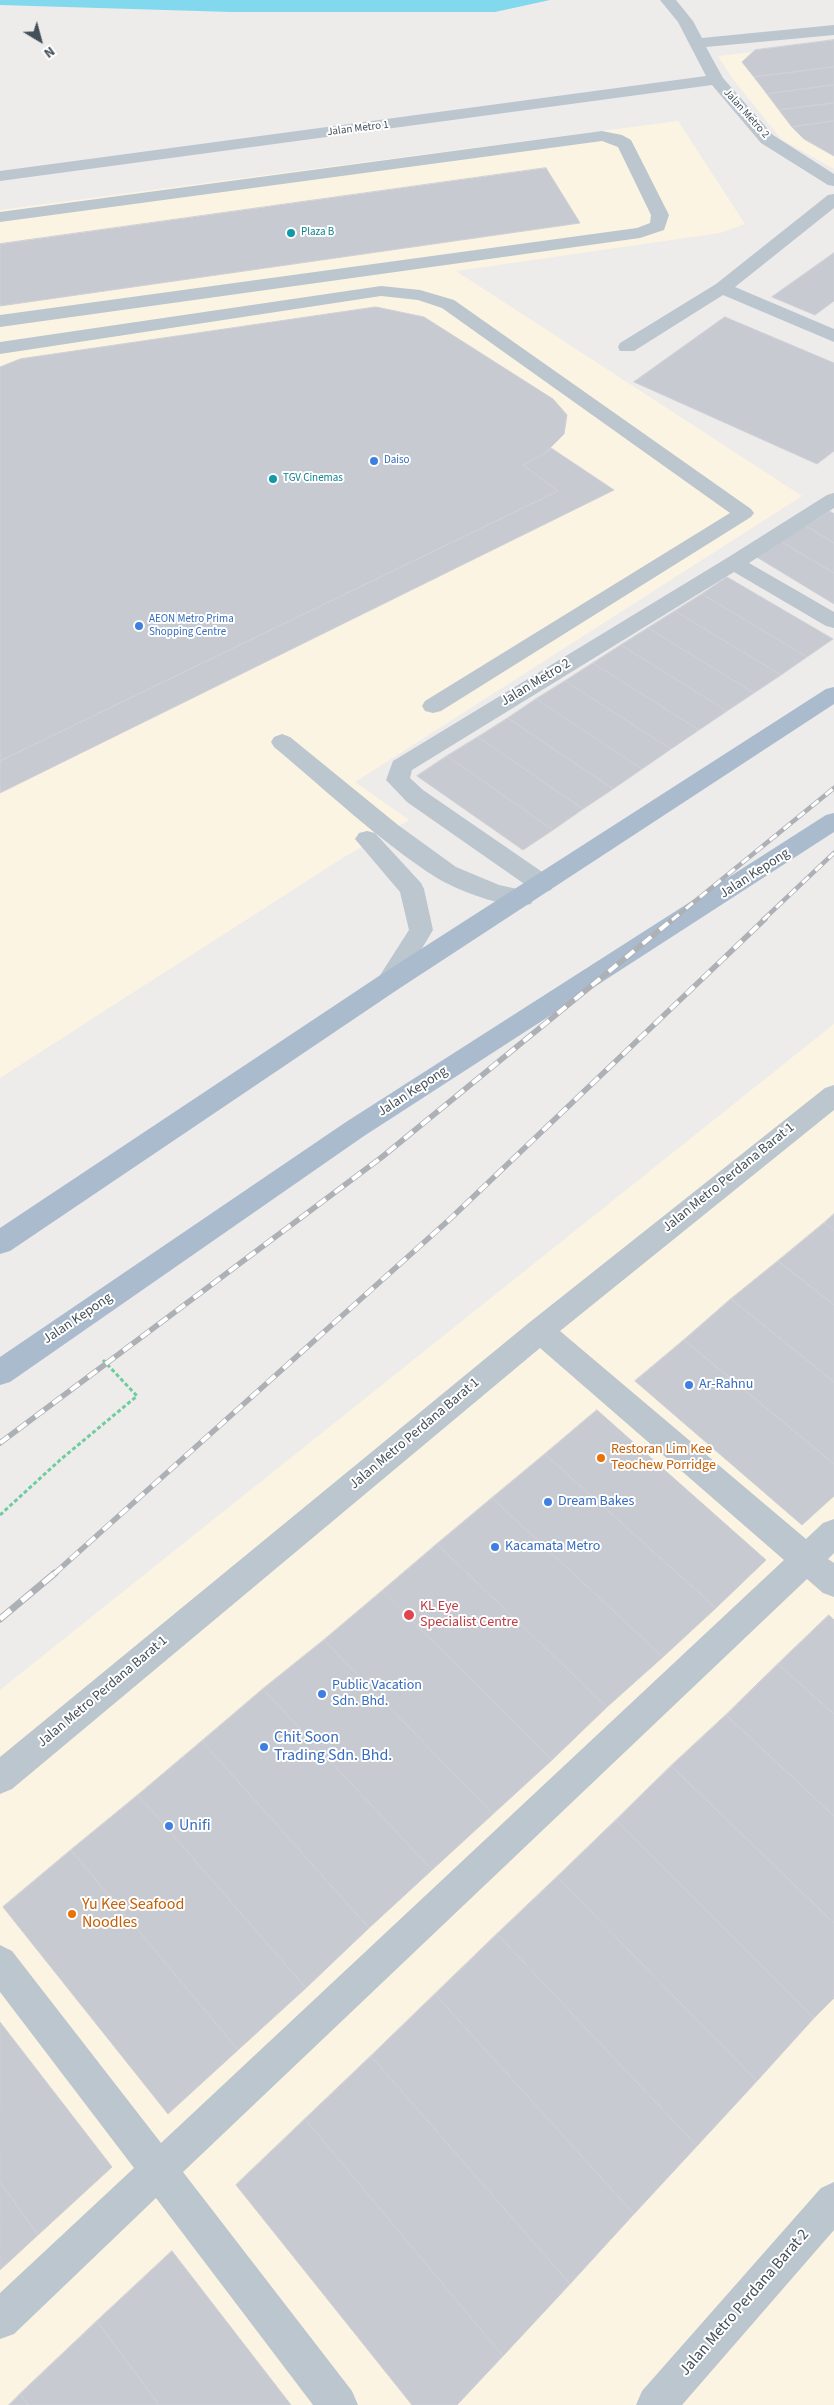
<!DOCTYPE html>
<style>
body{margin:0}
#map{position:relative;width:834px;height:2405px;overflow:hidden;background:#eeebeb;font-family:"Source Sans 3",sans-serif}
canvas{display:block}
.north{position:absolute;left:15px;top:15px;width:50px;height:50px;-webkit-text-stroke:4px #fff;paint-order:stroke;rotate:143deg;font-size:14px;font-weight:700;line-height:20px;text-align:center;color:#434f59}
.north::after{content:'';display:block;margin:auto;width:18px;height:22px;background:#434f59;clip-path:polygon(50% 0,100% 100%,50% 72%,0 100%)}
</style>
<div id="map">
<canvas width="834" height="2405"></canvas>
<div class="north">N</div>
</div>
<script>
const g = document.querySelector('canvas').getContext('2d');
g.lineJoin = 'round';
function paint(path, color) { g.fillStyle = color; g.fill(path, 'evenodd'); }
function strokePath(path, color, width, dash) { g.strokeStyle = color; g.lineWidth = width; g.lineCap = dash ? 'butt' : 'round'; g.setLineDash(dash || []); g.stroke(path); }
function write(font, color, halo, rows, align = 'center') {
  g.font = font + ' "Source Sans 3",sans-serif'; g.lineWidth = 4; g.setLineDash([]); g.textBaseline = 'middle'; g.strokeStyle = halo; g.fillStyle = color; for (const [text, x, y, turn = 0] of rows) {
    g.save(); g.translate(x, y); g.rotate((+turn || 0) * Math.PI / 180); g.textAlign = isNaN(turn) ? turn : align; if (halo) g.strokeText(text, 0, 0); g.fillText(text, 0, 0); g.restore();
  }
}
const commercial = new Path2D(`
 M834,43V169L781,139L733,79L718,56Z
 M678,121L745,224L720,233L456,271L802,496L355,782L409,820L344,857L0,1078V210Z
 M834,1024V2405H0V1690Z`);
const water = new Path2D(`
 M0,0H550L495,12H231L0,5Z`);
const building = new Path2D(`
 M834,40V67L754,77L742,62L755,50Z
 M834,67V85L767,94L754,77Z
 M834,85V103L779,110L767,94Z
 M834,103V121L792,127L779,110Z
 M834,121V156L804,139L792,127Z
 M546,168L580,223L0,306V244Z
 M834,253V301L815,315L772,297Z
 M376,307L424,317L553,399L567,415L564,434L544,454L523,465L558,491L0,761V367L20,359Z
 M725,317L834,363V451L817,464L634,382Z
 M551,448L614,490L0,793V761L558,491L523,465L544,454Z
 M830,511L834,514V543L806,526Z
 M806,526L834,543V573L780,541Z
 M780,541L834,573V604L755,556Z
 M727,577L833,639L807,657L702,594Z
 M702,594L807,657L781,675L675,611Z
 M675,611L781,675L754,693L648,628Z
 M648,628L754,693L727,711L621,645Z
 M621,645L727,711L699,730L593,663Z
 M593,663L699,730L671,749L565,681Z
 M565,681L671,749L642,769L536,699Z
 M536,699L642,769L613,789L508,718Z
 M508,718L613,789L583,809L478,737Z
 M478,737L583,809L553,830L447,756Z
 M447,756L553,830L523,850L417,776Z
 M834,1214V1230L824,1223Z
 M824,1223L834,1230V1305L778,1261Z
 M778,1261L834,1305V1382L731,1299Z
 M731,1299L834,1382V1464L684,1340Z
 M684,1340L834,1464V1496L802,1525L635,1381Z
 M597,1410L766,1560L716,1608L545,1454Z
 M545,1454L716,1608L663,1657L492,1498Z
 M492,1498L663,1657L607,1707L437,1544Z
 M437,1544L607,1707L552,1760L382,1591Z
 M382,1591L552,1760L493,1814L324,1640Z
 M829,1615L834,1620V1714L778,1664Z
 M324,1640L493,1814L432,1870L263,1689Z
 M778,1664L834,1714V1816L726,1715Z
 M263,1689L432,1870L369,1928L202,1741Z
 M726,1715L834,1816V1923L671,1766Z
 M202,1741L369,1928L306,1988L138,1795Z
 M671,1766L834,1923V1998L814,2018L616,1820Z
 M138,1795L306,1988L238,2050L71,1850Z
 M616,1820L814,2018L757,2081L557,1877Z
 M71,1850L238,2050L168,2114L3,1907Z
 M557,1877L757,2081L697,2146L497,1934Z
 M497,1934L697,2146L634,2214L435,1994Z
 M435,1994L634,2214L570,2284L371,2056Z
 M0,2022L112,2167L38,2235L0,2182Z
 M371,2056L570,2284L503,2356L305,2119Z
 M305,2119L503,2356L457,2405H412L236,2185Z
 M0,2182L38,2235L0,2270Z
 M172,2251L291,2405H159L97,2321Z
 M97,2321L159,2405H28L20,2394Z
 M20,2394L28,2405H9Z`);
const path = new Path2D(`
 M0,1515L60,1460L137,1396L103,1360`);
const minor = new Path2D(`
 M660,0H676L693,21L702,38L834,25V35L706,47L723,78L773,135L834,174V186L828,185L761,143L712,85L0,181V171L706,76L678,22Z
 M602,131L622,135L631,140L669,215L664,230L640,238L0,327V315L637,228L650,223L651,215L618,147L602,141L0,222V212Z
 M834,194V208L735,287L834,329V342L723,295L634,351H620L618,347L620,343L716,284L828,195Z
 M381,286L420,290L454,300L751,509L754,513L751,517L441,711L433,713L425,711L422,706L425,701L730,513L442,308L418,300L381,296L0,354V342Z
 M834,493V508L749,563L834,612V628L826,626L734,572L412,770L410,778L423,790L551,878L554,884L551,890L542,893L533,890L407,802L386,780L393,761L727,558L827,495Z
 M282,734L290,737L398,825L456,867L499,885L531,892L534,898L531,904C509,911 457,890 437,878C379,841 327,791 274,747L271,742L274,737Z
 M367,831L375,833L421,883L424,889L433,930L397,990L388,992L379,990L375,983L409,930L400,892L355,839L359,833Z
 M834,1085V1110L560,1331L806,1539L823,1523L834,1519V1553L828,1559L834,1563V1597L823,1593L807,1579L183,2172L352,2391L358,2405H313L156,2198L14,2334L0,2339V2293L134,2168L0,1992V1945L12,1951L161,2143L784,1560L540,1348L12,1789L0,1794V1757L530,1322L825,1088Z
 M834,2182V2230L682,2405H636L642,2391L821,2188Z`);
const major = new Path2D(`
 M834,687V704L397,990L10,1251L0,1254V1228L379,976L826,689Z
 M834,813V832L364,1136L10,1382L0,1385V1357L346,1122L826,815Z`);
const railFar2 = new Path2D(`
 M672,920L834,788
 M763,920L834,853`);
const railFar1 = new Path2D(`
 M0,1443L382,1157L673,919
 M54,1574L450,1219L765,919`);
const rail = new Path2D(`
 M0,1619L55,1573`);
const markers = [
 [291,233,5,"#0f9aa8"],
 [374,461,5,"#3f7fe0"],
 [273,479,5,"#0f9aa8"],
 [139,626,5,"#3f7fe0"],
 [689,1385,5,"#3f7fe0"],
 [601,1458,5,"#e8710a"],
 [548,1502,5,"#3f7fe0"],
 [495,1547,5,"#3f7fe0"],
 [409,1615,6,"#e0444e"],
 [322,1694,5,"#3f7fe0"],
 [264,1747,5,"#3f7fe0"],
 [169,1826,5,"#3f7fe0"],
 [72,1914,5,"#e8710a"]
];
const farStreetnames = [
 ["Jalan Metro 2",746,114,48],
 ["Jalan Metro 1",358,129,-7]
];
const farCulturenames = [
 ["Plaza B",301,233],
 ["TGV Cinemas",283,479]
];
const farShopnames = [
 ["Daiso",384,461],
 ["AEON Metro Prima",149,620],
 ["Shopping Centre",149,633]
];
const streetNames = [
 ["Jalan Metro 2",536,683,-31],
 ["Jalan Kepong",755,874,-33],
 ["Jalan Kepong",413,1092,-33],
 ["Jalan Metro Perdana Barat 1",729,1178,-39],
 ["Jalan Kepong",78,1319,-34],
 ["Jalan Metro Perdana Barat 1",415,1434,-40],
 ["Jalan Metro Perdana Barat 1",103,1692,-40]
];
const shopNames = [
 ["Ar-Rahnu",699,1385],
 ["Dream Bakes",558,1502],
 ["Kacamata Metro",505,1547],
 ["Public Vacation",332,1686],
 ["Sdn. Bhd.",332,1702]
];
const foodNames = [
 ["Restoran Lim Kee",611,1450],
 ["Teochew Porridge",611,1466]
];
const healthNames = [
 ["KL Eye",420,1607],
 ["Specialist Centre",420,1623]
];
const nearShopnames = [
 ["Chit Soon",274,1738],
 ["Trading Sdn. Bhd.",274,1756],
 ["Unifi",179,1826]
];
const nearFoodnames = [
 ["Yu Kee Seafood",82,1905],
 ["Noodles",82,1923]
];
const nearStreetnames = [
 ["Jalan Metro Perdana Barat 2",745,2303,-49]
];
paint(commercial, '#fcf4e2');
paint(water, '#82d9ee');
paint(building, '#c8cad1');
strokePath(building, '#cfd1d7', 1);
strokePath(path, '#6ecd9d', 3, [4, 2.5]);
paint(minor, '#bbc6cf');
paint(major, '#a9bbcc');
strokePath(railFar2, '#adb1b6', 4.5);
strokePath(railFar1, '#adb1b6', 5.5);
strokePath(rail, '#adb1b6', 7);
strokePath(railFar2, '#fff', 3, [9]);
strokePath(railFar1, '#fff', 4, [11]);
strokePath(rail, '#fff', 5, [14]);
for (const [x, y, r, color] of markers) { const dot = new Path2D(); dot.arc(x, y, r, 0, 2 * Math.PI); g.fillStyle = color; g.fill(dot); strokePath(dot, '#fff', 2); }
write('11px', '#434f59', '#fff', farStreetnames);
write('11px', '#0d838f', '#fff', farCulturenames, 'left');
write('11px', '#366cbe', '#fff', farShopnames, 'left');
write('14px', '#434f59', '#fff', streetNames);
write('14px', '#366cbe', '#fff', shopNames, 'left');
write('14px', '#c56008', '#fff', foodNames, 'left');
write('14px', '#be3a42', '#fff', healthNames, 'left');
write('16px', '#366cbe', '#fff', nearShopnames, 'left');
write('16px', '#c56008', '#fff', nearFoodnames, 'left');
write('16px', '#434f59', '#fff', nearStreetnames);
</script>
